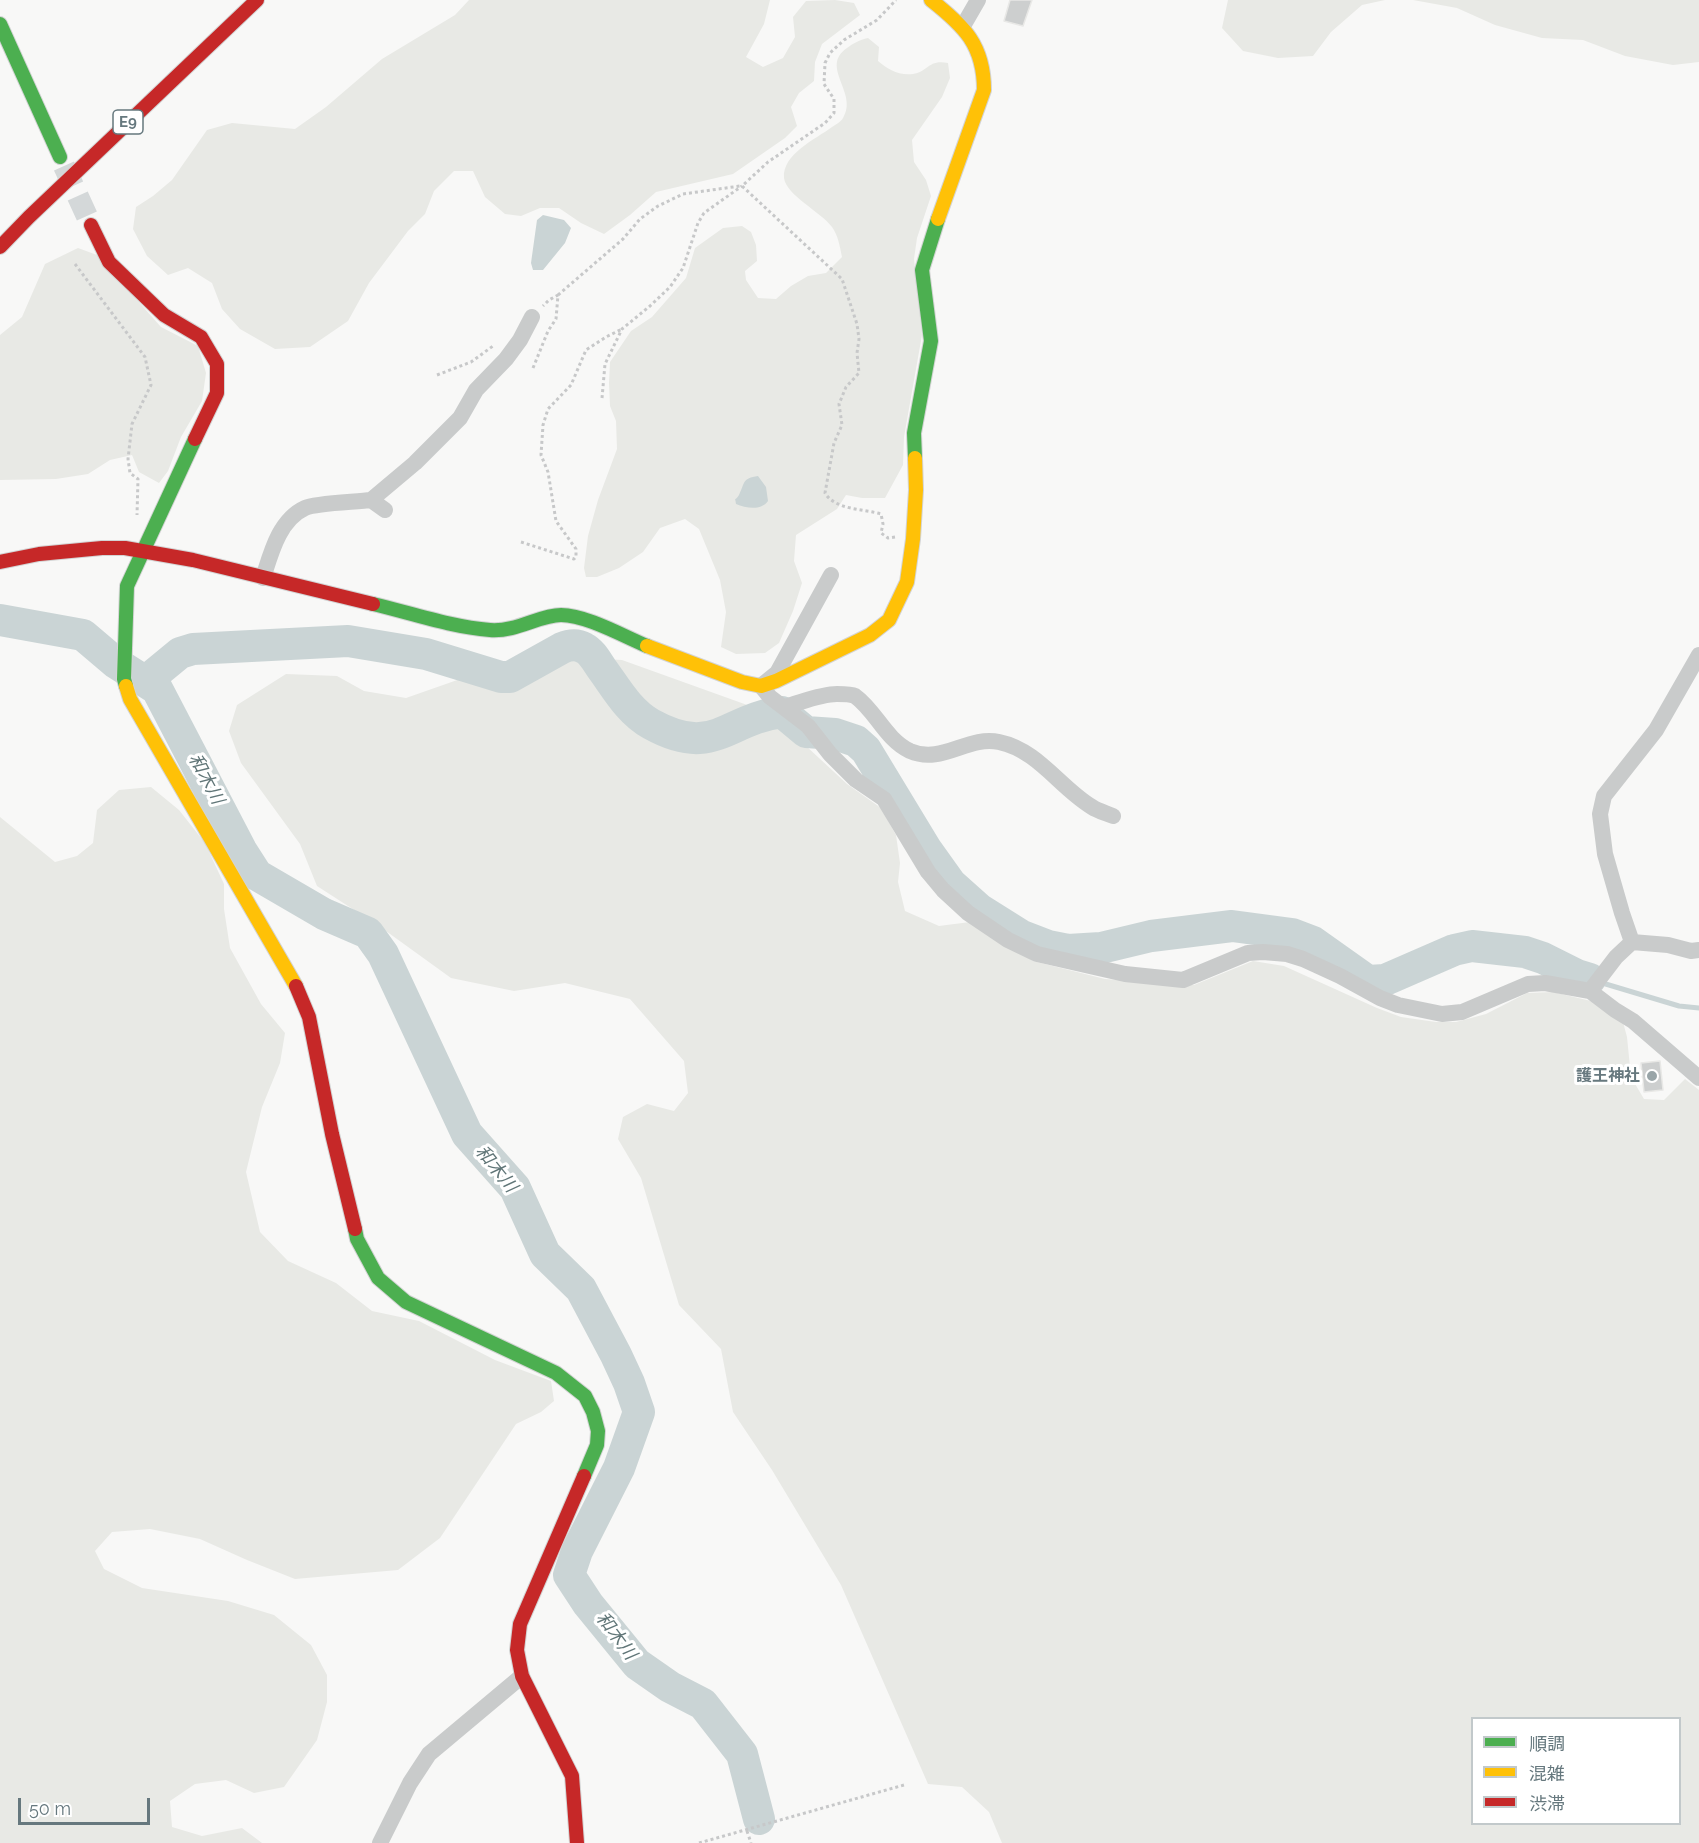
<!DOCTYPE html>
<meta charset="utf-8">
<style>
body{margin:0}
#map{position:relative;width:1699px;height:1843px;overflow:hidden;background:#f8f8f7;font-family:Raleway,"Noto Sans JP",sans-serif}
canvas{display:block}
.legend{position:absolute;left:1471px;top:1717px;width:210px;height:108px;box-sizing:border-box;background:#fff;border:2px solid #c2c9cb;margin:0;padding:8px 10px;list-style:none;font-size:18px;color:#66787e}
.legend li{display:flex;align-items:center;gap:12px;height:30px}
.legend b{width:30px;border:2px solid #c2c9cb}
.scale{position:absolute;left:18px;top:1798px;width:132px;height:27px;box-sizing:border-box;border:3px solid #66787e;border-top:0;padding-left:8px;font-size:18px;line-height:21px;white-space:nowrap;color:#66787e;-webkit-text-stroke:4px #fff;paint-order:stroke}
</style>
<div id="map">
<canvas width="1699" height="1843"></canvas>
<ul class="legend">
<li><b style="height:8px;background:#4caf50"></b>順調</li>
<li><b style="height:8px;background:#ffc107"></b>混雑</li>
<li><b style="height:8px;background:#c62828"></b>渋滞</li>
</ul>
<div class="scale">50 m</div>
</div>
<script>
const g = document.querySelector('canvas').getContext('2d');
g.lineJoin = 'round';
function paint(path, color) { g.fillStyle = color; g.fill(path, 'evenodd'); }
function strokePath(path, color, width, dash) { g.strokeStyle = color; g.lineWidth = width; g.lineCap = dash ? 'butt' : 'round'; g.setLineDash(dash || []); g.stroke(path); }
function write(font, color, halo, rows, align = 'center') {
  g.font = font + ' Raleway,"Noto Sans JP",sans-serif'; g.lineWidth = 6; g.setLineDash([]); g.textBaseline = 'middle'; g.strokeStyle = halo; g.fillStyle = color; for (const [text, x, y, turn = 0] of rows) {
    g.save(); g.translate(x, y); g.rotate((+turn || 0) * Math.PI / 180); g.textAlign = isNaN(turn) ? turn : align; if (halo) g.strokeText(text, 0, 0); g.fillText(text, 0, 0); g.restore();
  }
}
const green = new Path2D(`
 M469,0H770L764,24L746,57L763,67L783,58L795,37L793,17L806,1L835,0L854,3L860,15L822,44L815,62L814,81L799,93L791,107L797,126L785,138L733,174L656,192L630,215L604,234L581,223L559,208H540L521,216L505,214L485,197L473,171H454L434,191L425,214L408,231L369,283L348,321L310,347L275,349L240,329L222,309L212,283L188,268L168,275L147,256L133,229L136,207L153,196L172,180L207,130L232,123L295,129L326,107L382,59L455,15Z
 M1228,0H1385L1362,5L1331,32L1313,56L1278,58L1243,51L1222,28Z
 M1413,0H1699V62L1673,65L1625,56L1583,40L1542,38L1495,25L1457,8Z
 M868,38L879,47L878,61C887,69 899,76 913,74C928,72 928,59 948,63L950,78L942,97L912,140L914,162L926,180L931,196L917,238L914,259L922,335L904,437L903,465L885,498H862L846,495L837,509L796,535L794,561L802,583L793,611L779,643L765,653L736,654L721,647L726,612L720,580L699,529L685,519L660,528L643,552L619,568L597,577H586L584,568L588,536L598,500L617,449L616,421L610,406L609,383L610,362L631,331L652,317L686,278L695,248L723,228L742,226L751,232L756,245L757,261L745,271L746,280L758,298L776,299L791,286L808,276L826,273L842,257C840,247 838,235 832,227C821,212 786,195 784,178C782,154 816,139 832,127C835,125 841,122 843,118C859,93 819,67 847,48C854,43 859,40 868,38Z
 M78,248L97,255L161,327L198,346L206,373L202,401L181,437L168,471L159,483L139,472L132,455L110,460L88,474L56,479L0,480V335L22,317L45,264Z
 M568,657L622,660L750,706L805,745L847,784L881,808L896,835L900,863L898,882L905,911L939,926L970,922L1033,961L1105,979L1194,985L1253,961L1284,966L1377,1008L1401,1017L1436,1022H1456L1486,1014L1527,993L1553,992L1591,1001L1623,1022L1627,1037L1631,1077L1644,1099L1664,1100L1685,1079L1699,1090V1843H1002L989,1812L962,1787L928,1784L841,1585L772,1470L733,1412L721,1349L679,1305L641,1178L618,1139L623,1117L647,1104L674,1111L688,1093L684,1061L630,999L565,983L514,991L451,978L379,926L317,886L300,844L241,763L229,731L237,705L286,674L337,676L364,691L406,698L463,678ZM1472,1718H1680V1824H1472Z
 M151,787L179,810L205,843L224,884V909L230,948L261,1004L285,1033L280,1063L262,1107L246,1172L260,1232L288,1261L336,1283L372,1311L419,1321L495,1360L551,1381L554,1401L541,1412L516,1424L440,1538L398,1570L295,1579L247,1560L200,1539L150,1529L112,1532L95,1551L104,1569L142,1588L228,1601L274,1615L311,1645L327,1675V1702L317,1740L284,1787L254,1793L226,1780L195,1784L170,1801L172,1827L202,1836L242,1828L262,1843H0V817L55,862L77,856L93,843L97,810L119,790Z`);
const water = new Path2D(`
 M543,215L564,220L571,228L565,243L543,270H533L531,263L537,220Z
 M758,476L766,487L768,501C761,511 746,508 736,504C735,495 734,503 739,495C745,483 742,478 758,476Z`);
const stream = new Path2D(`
 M1599,982L1679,1006L1699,1008`);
const river = new Path2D(`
 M0,620L83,635L116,663L157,689L241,850L257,875L324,914L368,933L383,954L467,1134L515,1188L545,1254L581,1289L616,1355L629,1383L639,1412L619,1468L577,1551L569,1575L588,1604L637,1664L670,1687L703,1704L742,1754L759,1819
 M146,681L180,653L193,649L348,641L426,654L501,677H510L562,648C569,645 577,644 584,648C592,652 597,662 602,669C616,688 629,712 651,724C714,759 726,719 782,712L806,732L835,734L856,741L866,750L926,849L951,884L979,909L1022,936L1048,946L1068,950L1101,948L1151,936L1232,926L1292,934L1313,942L1368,981L1385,980L1454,950L1472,946L1525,952L1543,958L1577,975L1590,979`);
const building = new Path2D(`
 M1010,0H1032L1023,26L1004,21Z
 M1660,1061L1663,1090L1644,1092L1641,1063Z`);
const secondaryTunnel = new Path2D(`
 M64,166L91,225`);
const path = new Path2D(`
 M75,264L145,357L151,385L132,424L128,459L130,473L138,479L137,515
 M558,295L623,239L640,219L658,206L683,194L740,186
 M533,368L548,331L556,319L558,295L549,300L543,306
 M437,375L471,362L493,346
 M602,398L605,364L622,329L650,306L670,287L683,268L698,223L704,213L742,186
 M895,537L888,538L881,533L883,524L881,514C864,509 835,510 825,493L834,443L842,425L839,404L846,387L859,373L857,353L859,339L857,324L842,279L742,186L768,162L825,123L834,113V99L824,84L825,63L830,53L844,40L877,20L896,0
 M521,542L574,559L576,557V549L556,521L548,472L541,455L543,425L548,409L571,385L586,350L606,337L622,329
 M747,1831L751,1843
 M699,1843L904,1785`);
const street = new Path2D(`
 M963,26L978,0
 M371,500L415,463L460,418L476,390L506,359L520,340L532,317
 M831,575L777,673L761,686L770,697L808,726L830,754L856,780L884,799L928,872L943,890L968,913L1008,940L1037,954L1125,974L1183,980L1248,953L1263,952L1287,954L1303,959L1340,976L1380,998L1398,1005L1442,1014L1462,1012L1528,984L1545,983L1590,991L1615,1010L1633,1021L1699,1078
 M263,578C271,553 279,520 305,508C316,503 357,502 371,500L385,510
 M784,707C800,703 820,694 837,694C843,694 851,694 855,696C876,711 885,739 910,751C942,765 968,735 999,742C1038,750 1060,788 1092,807C1098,811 1106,813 1113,816
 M1632,942L1668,945L1691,951L1699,950
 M1590,991L1616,957L1632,942L1622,913L1605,854L1600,814L1604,796L1656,730L1699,655
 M380,1843L410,1783L429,1754L522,1676`);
const fast = new Path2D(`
 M0,24L60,157
 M915,458L914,433L931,341L922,270L938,219
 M373,604C411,613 451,627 490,630C517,632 539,615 561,615C586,615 623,636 647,646
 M126,686L124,679L127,586L195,439
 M355,1229L357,1239L378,1278L406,1302L556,1373L585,1396L593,1412L598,1431L597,1445L584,1476`);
const slow = new Path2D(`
 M931,0C964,26 984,45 984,90L938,219
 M647,646L742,682L761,686L776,681L870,635L889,620L907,582L913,539L916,490L915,458
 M126,686L130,699L296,986`);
const jam = new Path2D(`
 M91,225L109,262L164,315L201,337L217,364V393L195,439
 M0,247L29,217L257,0
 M0,562L39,554L102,548H125L193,560L373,604
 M296,986L309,1017L332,1134L355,1229
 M577,1843L572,1776L522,1676L517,1650L520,1624L584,1476`);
const markers = [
 [1652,1076,6,"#99a5a8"]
];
const shields = [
 [128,122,30]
];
const shieldNames = [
 ["E9",128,122]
];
const poiNames = [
 ["護王神社",1640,1076]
];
const waterNames = [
 ["和木川",206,779,62],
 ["和木川",496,1169,51],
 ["和木川",616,1636,53]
];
paint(green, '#e8e9e5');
paint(water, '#cad4d5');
strokePath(stream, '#cad4d5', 5);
strokePath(river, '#cad4d5', 32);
paint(building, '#cdcfcf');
strokePath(building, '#e8e8e6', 1.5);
strokePath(secondaryTunnel, '#d4d8d9', 22, [22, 11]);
strokePath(fast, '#d3d4d4', 16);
strokePath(slow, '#d3d4d4', 16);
strokePath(jam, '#d3d4d4', 16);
strokePath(path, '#c7c8c9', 3, [3, 3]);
strokePath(street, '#c9cbcb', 16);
strokePath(fast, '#4caf50', 14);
strokePath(slow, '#ffc107', 14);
strokePath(jam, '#c62828', 14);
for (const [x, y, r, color] of markers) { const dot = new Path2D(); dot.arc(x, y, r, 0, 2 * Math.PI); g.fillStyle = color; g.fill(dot); strokePath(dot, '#fff', 2); }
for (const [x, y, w] of shields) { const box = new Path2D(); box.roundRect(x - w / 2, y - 12, w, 24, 4.5); g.fillStyle = '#fff'; g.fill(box); strokePath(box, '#66787e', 1.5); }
write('bold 15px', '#66787e', null, shieldNames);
write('bold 16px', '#66787e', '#fff', poiNames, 'right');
write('italic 18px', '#617678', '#fff', waterNames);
</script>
